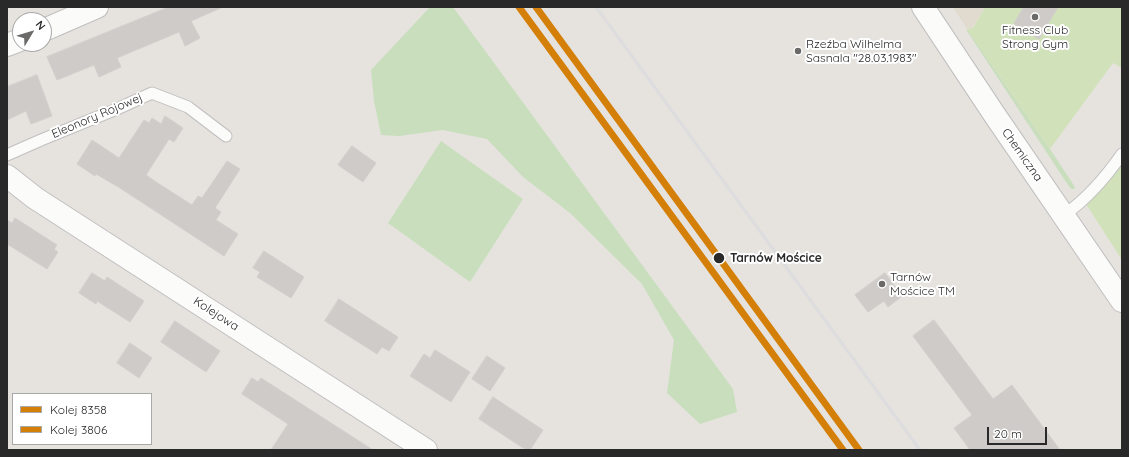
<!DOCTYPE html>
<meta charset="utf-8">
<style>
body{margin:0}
#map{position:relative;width:1129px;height:457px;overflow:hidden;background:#e6e3df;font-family:Quicksand,sans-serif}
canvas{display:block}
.frame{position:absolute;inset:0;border:8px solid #292929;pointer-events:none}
.legend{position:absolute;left:12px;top:393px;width:140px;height:52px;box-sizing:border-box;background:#fff;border:1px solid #a9a9a9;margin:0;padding:5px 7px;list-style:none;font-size:12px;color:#292929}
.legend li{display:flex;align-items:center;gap:8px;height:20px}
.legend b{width:20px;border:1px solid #a9a9a9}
.north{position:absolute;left:12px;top:12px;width:40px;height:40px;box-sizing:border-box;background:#fff;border:1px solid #a9a9a9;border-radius:50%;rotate:52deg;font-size:11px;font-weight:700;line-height:16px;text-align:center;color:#292929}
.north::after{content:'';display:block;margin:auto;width:14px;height:18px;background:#6b6a69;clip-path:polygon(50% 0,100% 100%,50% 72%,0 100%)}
.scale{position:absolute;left:987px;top:427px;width:60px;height:18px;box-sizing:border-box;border:2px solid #292929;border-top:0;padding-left:5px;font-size:12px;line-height:14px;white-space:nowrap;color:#292929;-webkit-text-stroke:3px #fff;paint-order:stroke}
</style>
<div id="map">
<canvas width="1129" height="457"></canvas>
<div class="frame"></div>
<ul class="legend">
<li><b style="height:5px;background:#d47f08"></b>Kolej 8358</li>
<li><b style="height:5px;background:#d47f08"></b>Kolej 3806</li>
</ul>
<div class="north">N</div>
<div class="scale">20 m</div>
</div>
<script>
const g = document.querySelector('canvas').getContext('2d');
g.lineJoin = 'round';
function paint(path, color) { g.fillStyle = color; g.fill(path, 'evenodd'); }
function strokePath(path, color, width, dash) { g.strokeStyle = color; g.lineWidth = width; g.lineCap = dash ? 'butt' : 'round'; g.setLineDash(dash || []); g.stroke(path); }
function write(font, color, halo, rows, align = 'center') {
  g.font = font + ' Quicksand,sans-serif'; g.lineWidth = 4; g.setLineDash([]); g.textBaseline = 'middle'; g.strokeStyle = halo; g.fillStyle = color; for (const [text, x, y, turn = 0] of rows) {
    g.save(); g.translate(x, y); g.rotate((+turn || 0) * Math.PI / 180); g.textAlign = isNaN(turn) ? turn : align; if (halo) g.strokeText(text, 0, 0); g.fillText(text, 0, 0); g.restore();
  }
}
const education = new Path2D(`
 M953,7H985L972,28L967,29Z`);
const green = new Path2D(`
 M430,7H453L733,389L737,412L700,424L667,393L674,340L642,284L570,213L523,177L487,139L443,130L399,136L381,135L374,101L371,70Z
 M967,29L1050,149L1075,187L1074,189H1071L1066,182L967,31Z
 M441,141L523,199L470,282L388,223Z`);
const pitch = new Path2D(`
 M985,7H1122V68L1113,63L1050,149L967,29L973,28Z
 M1122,156V260L1086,204Z`);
const building = new Path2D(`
 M169,7H223L191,21L200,38L185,46L179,32L117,58L121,67L99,77L94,65L57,80L47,57Z
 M1024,7H1058L1039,39L1014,24Z
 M37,75L52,116L31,124L26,111L7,120V87Z
 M165,116L183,128L174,142L169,139L146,175L156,182L192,205L198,196L202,198L227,161L240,169L215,208L221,212L216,220L238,234L224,256L120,188L96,174L95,176L77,164L92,140L119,158L144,120L149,123L152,118L161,124Z
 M352,146L376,163L363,182L338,165Z
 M15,218L57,245L54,249L58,252L47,269L7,244V220L12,223Z
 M264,251L304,277L291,298L257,277L260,272L253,268Z
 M92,273L105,281L107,277L144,301L130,322L97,301L96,304L79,293Z
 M885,273L902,296L888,307L884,301L868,312L855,295Z
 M339,299L398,337L389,351L382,347L377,354L325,321Z
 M934,320L993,399L1012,385L1060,450H970L954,428L972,415L913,336Z
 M175,321L220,351L206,372L161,342Z
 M130,343L152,358L139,378L117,363Z
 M435,350L470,372L451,402L410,376L424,354L430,358Z
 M487,356L505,368L490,391L472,379Z
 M252,378L258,382L261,378L373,450H271L288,424L242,394Z
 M493,397L543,430L530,450H527L520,446L479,419Z`);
const lane = new Path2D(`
 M7,155L41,140L117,109L152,93L188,107L226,136
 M1064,215C1087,199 1106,177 1122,154`);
const street = new Path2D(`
 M923,7L994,114L1122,301
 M44,30L97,7
 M7,45L20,40
 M7,176L35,198L426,450`);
const rail = new Path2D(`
 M596,7L920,450`);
const rail1 = new Path2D(`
 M519,7L843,450`);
const rail2 = new Path2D(`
 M536,7L859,450`);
const markers = [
 [1035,17,4,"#6b6a69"],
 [798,51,4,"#6b6a69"],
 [719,258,6,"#292929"],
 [882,284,4,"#6b6a69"]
];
const poiNames = [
 ["Fitness Club",1035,30,"center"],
 ["Strong Gym",1035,44,"center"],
 ["Rzeźba Wilhelma",806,44],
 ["Sasnala \"28.03.1983\"",806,58],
 ["Tarnów",890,277],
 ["Mościce TM",890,291]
];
const streetNames = [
 ["Eleonory Rojowej",97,116,-23],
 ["Chemiczna",1022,155,55],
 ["Kolejowa",216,314,33]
];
const stopNames = [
 ["Tarnów Mościce",730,258]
];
paint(education, '#e0dbce');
paint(green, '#c8debc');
paint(pitch, '#d1e1ba');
paint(building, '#cecbc8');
strokePath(building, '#d1cfcb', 1);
strokePath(lane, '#c1bfc0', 13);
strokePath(street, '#c1bfc0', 24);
strokePath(lane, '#fbfbfa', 11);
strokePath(street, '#fbfbfa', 22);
strokePath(rail, '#dddcde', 3);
strokePath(rail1, '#d47f08', 7);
strokePath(rail2, '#d47f08', 7);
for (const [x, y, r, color] of markers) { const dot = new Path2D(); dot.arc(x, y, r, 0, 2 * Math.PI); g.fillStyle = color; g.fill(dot); strokePath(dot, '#fff', 1.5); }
write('12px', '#292929', '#fff', poiNames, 'left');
write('12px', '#292929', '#fff', streetNames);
write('bold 12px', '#292929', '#fff', stopNames, 'left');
</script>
